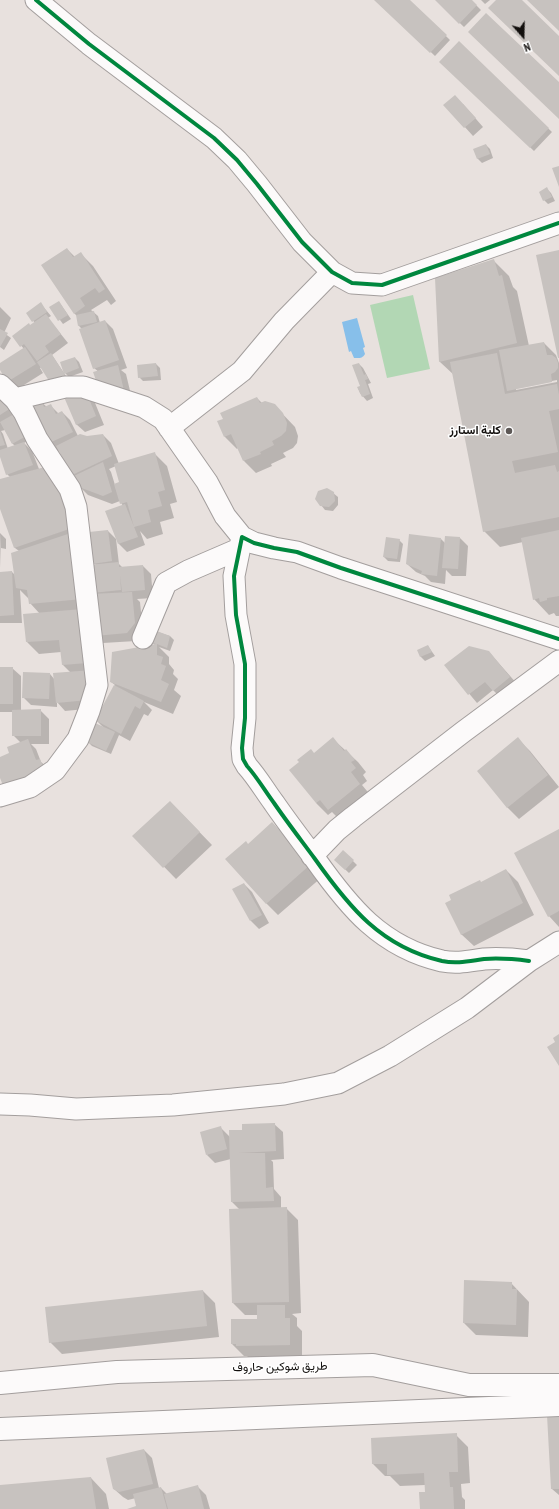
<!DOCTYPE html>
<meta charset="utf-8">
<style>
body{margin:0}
#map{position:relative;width:559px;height:1509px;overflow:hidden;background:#e8e1de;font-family:"PT Sans Narrow",sans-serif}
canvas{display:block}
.north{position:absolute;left:503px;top:16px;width:40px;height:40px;-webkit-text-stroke:3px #fff;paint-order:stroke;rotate:160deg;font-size:11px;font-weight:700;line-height:16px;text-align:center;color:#120f0d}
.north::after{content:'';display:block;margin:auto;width:14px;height:18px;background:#120f0d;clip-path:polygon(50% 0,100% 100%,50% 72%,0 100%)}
</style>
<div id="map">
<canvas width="559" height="1509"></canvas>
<div class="north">N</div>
</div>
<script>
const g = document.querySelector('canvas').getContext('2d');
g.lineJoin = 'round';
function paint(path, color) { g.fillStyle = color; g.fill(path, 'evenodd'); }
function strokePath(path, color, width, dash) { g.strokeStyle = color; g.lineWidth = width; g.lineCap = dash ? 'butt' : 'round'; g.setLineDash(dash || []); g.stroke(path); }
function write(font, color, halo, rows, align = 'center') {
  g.font = font + ' "PT Sans Narrow",Vazirmatn,sans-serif'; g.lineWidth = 3; g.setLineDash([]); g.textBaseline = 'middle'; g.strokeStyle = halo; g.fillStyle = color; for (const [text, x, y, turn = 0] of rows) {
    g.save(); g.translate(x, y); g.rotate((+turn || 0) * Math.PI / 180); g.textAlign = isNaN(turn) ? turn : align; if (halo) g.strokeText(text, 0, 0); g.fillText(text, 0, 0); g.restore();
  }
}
const green = new Path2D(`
 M413,295L430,369L387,378L370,305Z`);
const water = new Path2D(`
 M357,318L365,347L363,348L365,354C362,359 359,358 354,358L351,351L349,352L342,322Z`);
const shadow = new Path2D(`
 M376,0H409L450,40L435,56Z
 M436,0H471L481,10L464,27Z
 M481,0H490L485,4Z
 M459,43L552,132L534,151L441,62Z
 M463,104L483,127L473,136L445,105Z
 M486,145L490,149L493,158L482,163L478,159L474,150Z
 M547,189L551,193L555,201L548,204L544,200Z
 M67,249L75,257L81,254L93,266L116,301L111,305L107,300L91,310L98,316L100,323L105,321L113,329L127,368L121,370L126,374L132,399L94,368L82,329L79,326L77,316L74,313Z
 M494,261L509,276L513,287L517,291L529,346L544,343L556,355L559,363V616H556L554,613L549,615L534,599L523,542L500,547L484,531L454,375L440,362L436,278ZM557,380V382L516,390V388Z
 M59,302L71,319L63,324L51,308Z
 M41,304L51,316L48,318L68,343L52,355L68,379L56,387L42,367L40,368L43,373L16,390L0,368V364L24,349L13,336L35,323L27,313Z
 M0,307L11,318L4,333L11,338L4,350L0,347Z
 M75,358L79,362L83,372L69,377L65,373Z
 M156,364L160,368L161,380L143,381L139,377Z
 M359,364L363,368L371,383L368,384L373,398L367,401L360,393L358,388L361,386Z
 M0,391L31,439L24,443L32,451L39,469L91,566L96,565L93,563L108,531L116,539L119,564L123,568L143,566L151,574L153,598L137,599L140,602L143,632L136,641L103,643L96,636V708L65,711L57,702V707L31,705L23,697L50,674L55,680L71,673L63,665L61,652L39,654L27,642L24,615L40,614L30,603L29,599L20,590L22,623H0V573L12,572L16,576L19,551L15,548L0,506V480L10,477L7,474L0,454ZM5,430L12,443L15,446L8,449L3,434L1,431Z
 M66,398H93L104,425L85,432L76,424Z
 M257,398L262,403L274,405L295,427L298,436L297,443L293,448L283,453L286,457L271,464L272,466L256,473L244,461L238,448L237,449L225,437L224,419Z
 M40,401L47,407L51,406L59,414L62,412L70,420L78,436L87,437L103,435L111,443L119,464L155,454L167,466L177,502L170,504L174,518L160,522L163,534L147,539L140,531L145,545L127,552L119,544L123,506L120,501L112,504L88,495L79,486L76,477L73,474L60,450L56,452L48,444ZM116,466L120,483L115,485L111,472L109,469Z
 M333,493L338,497V505L333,511L325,510L321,505Z
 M0,533L6,539V549L1,548V568Z
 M460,538L468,546L466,576H452L446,570L445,584L431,582L425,576L416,572L407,564L441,539L445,543Z
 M399,540L403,544L400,562L388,561L384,557Z
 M155,631L170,636L174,640L170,651L159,647L169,657V664L174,670L173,674L178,679L174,690L181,696L173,714L144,702L152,710L148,716L144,714L130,741L119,735L111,754L92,746L88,742L105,729L96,720L115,685L111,682L155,645L151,642Z
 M428,646L435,656L425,661L421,657L419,650Z
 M489,652L518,685L502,699L493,690L477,703L446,666Z
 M0,668H12L21,676V711L40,710L49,719V744H31L36,749L41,762L48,768L0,776V758L11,754L21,743L13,735V712H0Z
 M333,739L358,762L366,772L363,775L367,781L362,785L372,797L341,821L332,812L328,815L316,803Z
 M518,739L530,751L559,787L519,819L507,807Z
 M182,814L212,845L176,879L134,836Z
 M272,824L322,877L278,915L266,903L248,845Z
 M559,830V927L549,916Z
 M343,851L357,865L349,873L335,860Z
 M506,870L518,882L534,915L474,946L461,934Z
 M244,884L252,892L269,923L259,929L251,921Z
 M274,1124L283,1132L284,1159L271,1160L273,1162L274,1189L281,1197V1209L286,1208L298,1220L301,1313L292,1314L297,1318V1326L302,1331V1357L249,1358L247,1356H244L232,1344L258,1320V1315H245L233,1303L230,1210H240L232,1202L231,1159L215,1163L207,1155L221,1128L230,1137L243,1131Z
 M511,1283L529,1302L528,1337L476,1335L464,1323Z
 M203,1291L215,1303L219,1337L62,1354L50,1342Z
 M559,1415V1495L552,1489Z
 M456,1435L468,1447L470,1483L461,1484L462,1497L465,1500V1509H421L426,1493L425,1485L400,1486L390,1476H385L373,1464Z
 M144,1450L152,1458L159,1488H161L167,1494L198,1487L206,1495L210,1509H129L138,1507L136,1498L128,1500L123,1497L114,1489Z
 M91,1478L106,1494L109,1509H0V1486Z`);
const building = new Path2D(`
 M374,0H410L447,35L430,53Z
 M435,0H472L477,5L459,24Z
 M496,0H522L559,36V76L488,8Z
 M527,0H559V31Z
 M486,13L559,82V119L468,32Z
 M459,41L549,128L530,148L439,62Z
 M455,95L476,118L464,128L443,105Z
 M486,144L490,154L477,159L473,149Z
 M559,166V187L552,168Z
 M547,187L552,197L543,201L539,192Z
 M67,248L73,257L81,252L105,289L99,293L95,288L80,298L85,306L74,314L41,265Z
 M559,250V358H558L536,255Z
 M494,259L499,276L502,275L517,343L439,362L435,278Z
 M59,301L68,315L58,321L49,307Z
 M41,302L47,312L32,322L26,313Z
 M94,311L97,322L78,326L76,315Z
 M46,314L61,334L45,346L49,352L37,361L24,344L20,347L12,336L29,323L30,325Z
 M105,320L119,360L93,369L79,329Z
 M0,329L8,333L0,347Z
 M544,342L547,355H552L556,358L558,363V368L555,372L551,374L552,382L507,391L499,350Z
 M25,347L36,364L7,382L0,370V363Z
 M51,353L65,375L51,384L37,362Z
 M497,353L505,394L557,384L559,395V409L549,411L558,452L512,461L515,473L555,465L557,472L559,471V517L483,532L450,362Z
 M75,357L79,368L64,374L60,362Z
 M156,363L158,376L138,378L137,365Z
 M359,363L364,375L366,374L368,379L365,380L370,394L362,397L357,387L360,386L352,365Z
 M118,365L124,391L99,389L93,372Z
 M85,389L96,416L76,425L64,397Z
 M0,391L14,406L0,415Z
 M257,397L260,403L265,401L275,404L283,413L287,423L286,431L281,436L272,441L274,445L260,452L261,454L243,461L231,434L224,437L217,421L223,419L220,413Z
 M41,400L44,407L51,404L56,414L62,411L73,432L47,444L28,406Z
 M16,413L28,435L12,444L0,422Z
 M0,431L5,445L0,446Z
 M80,434L87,436L103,434L112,456L72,475L56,446Z
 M24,442L33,465L6,475L0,457V450Z
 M155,452L165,490L158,492L162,506L148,510L151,522L134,527L127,502L120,504L114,484L119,482L114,464Z
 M103,462L112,492L103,496L79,487L74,476Z
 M45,467L64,493L69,529L14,548L0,509V479Z
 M327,488L334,492L335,501L329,507L320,506L315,499L318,491Z
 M125,504L138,537L118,544L105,511Z
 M108,530L112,561L92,564L89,532Z
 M559,530V596L547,598V600L540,602L539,598L533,600L521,538Z
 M77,531L82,599L29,604L27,590L16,588L11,553Z
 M409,534L441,538L437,576L421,574L422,571L406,564Z
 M445,536L460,537L458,569L442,568Z
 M386,537L400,539L397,559L383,557Z
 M119,562V567L143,565L145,590L122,592L120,575L121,590L91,593L89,565Z
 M12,571L14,615L0,616V572Z
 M132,592L135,623L127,633L94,636L92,594Z
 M83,609L87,663L62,665L59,640L26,642L23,614Z
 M154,630L170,636L167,648L157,644V655L163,657L161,664L166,666L161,680L169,684L161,702L110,682L112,652L156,644L150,642Z
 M428,645L432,652L420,657L417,650Z
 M469,646L489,651L510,677L493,691L485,682L468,695L444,665Z
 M0,667H13V704H0Z
 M93,670L86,683L88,700L56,703L53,673Z
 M23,672L50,673L49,699L22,698Z
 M114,685L144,701L140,709L135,706L121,734L95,720Z
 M41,709V736H12V710Z
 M95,723L115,732L106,751L87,742Z
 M333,737L344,751L346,749L355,760L351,762L356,768L351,772L360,784L328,810L320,800L316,803L289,770L299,762L297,760L311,749L314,753Z
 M518,737L548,775L507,808L477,771Z
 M28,739L36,760L40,759L45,772L4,788L0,778V757L9,753L7,747Z
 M170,801L200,832L163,868L132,836Z
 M272,822L311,864L266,904L225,859L246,841L248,844Z
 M559,829V911L548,917L514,853Z
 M343,850L354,860L345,870L334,860Z
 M506,869L523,903L461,935L445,903L451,900L449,895L480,880L481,882Z
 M244,883L262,915L250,921L232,889Z
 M559,1034V1066L547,1047L555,1042L553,1038Z
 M275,1123L276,1151L238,1153H265L266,1188L273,1187L274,1201L231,1202L229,1130H242V1124Z
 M221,1126L227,1149L206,1155L200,1132Z
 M287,1207L289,1302L232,1303L229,1209Z
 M464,1280L512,1282V1289H517L516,1325L463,1323Z
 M203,1290L207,1326L49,1343L45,1307Z
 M257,1305H285V1318H290V1345L236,1346V1344H231V1319H257Z
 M559,1414V1489H551L547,1415Z
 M457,1433L458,1472H449L450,1487H453L454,1509H420L419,1492H425L424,1473L387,1475V1464H372L371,1438Z
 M144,1449L153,1484L119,1492L113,1489L106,1458Z
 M91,1477L96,1509H0V1485Z
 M198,1485L204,1509H168L164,1494Z
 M161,1487L167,1509H127L136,1506L133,1494Z`);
const minor = new Path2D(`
 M36,0L89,44L214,138L237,160L257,184L302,242L332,272L352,283L382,285L559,223
 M0,385L15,399L24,412L37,439L70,489L76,507L97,685L89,711L78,739L55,770L30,787L0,796
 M15,399L65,387H83L144,407L163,419L207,482L225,516L242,537
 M169,428L242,371L284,321L332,272
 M143,638L166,583L188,571L239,549
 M312,856L337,830L353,817L463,732L559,661
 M529,961C514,959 499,958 484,959C469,961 457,964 442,961C381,947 349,907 315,859C301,840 287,822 274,803C265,791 257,777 247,766L243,759L242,748L245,718V664L236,615L234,576L242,537L254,543L274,548L297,552L341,568L559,639
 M0,1104L30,1105L76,1109L173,1105L284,1094L338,1083L390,1056L467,1008L529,961L559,942`);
const major = new Path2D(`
 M0,1383L117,1372L373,1365L469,1385H559
 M0,1429L559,1405`);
const cycleway = new Path2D(`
 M36,0L89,44L214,138L237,160L257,184L302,242L332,272L352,283L382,285L559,223
 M529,961C514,959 499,958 484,959C469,961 457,964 442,961C381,947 349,907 315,859C301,840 287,822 274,803C265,791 257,777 247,766L243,759L242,748L245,718V664L236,615L234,576L242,537L254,543L274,548L297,552L341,568L559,639`);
const markers = [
 [509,431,4,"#5d5856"]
];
const poiNames = [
 ["كلية استارز",501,431]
];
const streetNames = [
 ["طريق شوكين حاروف",280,1367,-1]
];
paint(green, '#b2d7b4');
paint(water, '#87bfea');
paint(shadow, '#0003');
paint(building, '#c7c2bf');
strokePath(minor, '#a39e9d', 23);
strokePath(major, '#a39e9d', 24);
strokePath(minor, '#fcfafa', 21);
strokePath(major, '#fcfafa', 22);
strokePath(cycleway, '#00873e', 4);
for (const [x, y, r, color] of markers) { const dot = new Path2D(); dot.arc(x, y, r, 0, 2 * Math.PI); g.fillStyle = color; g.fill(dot); strokePath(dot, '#fff', 1.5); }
write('bold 12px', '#120f0d', '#fff', poiNames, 'right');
write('12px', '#120f0d', '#fff', streetNames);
</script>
